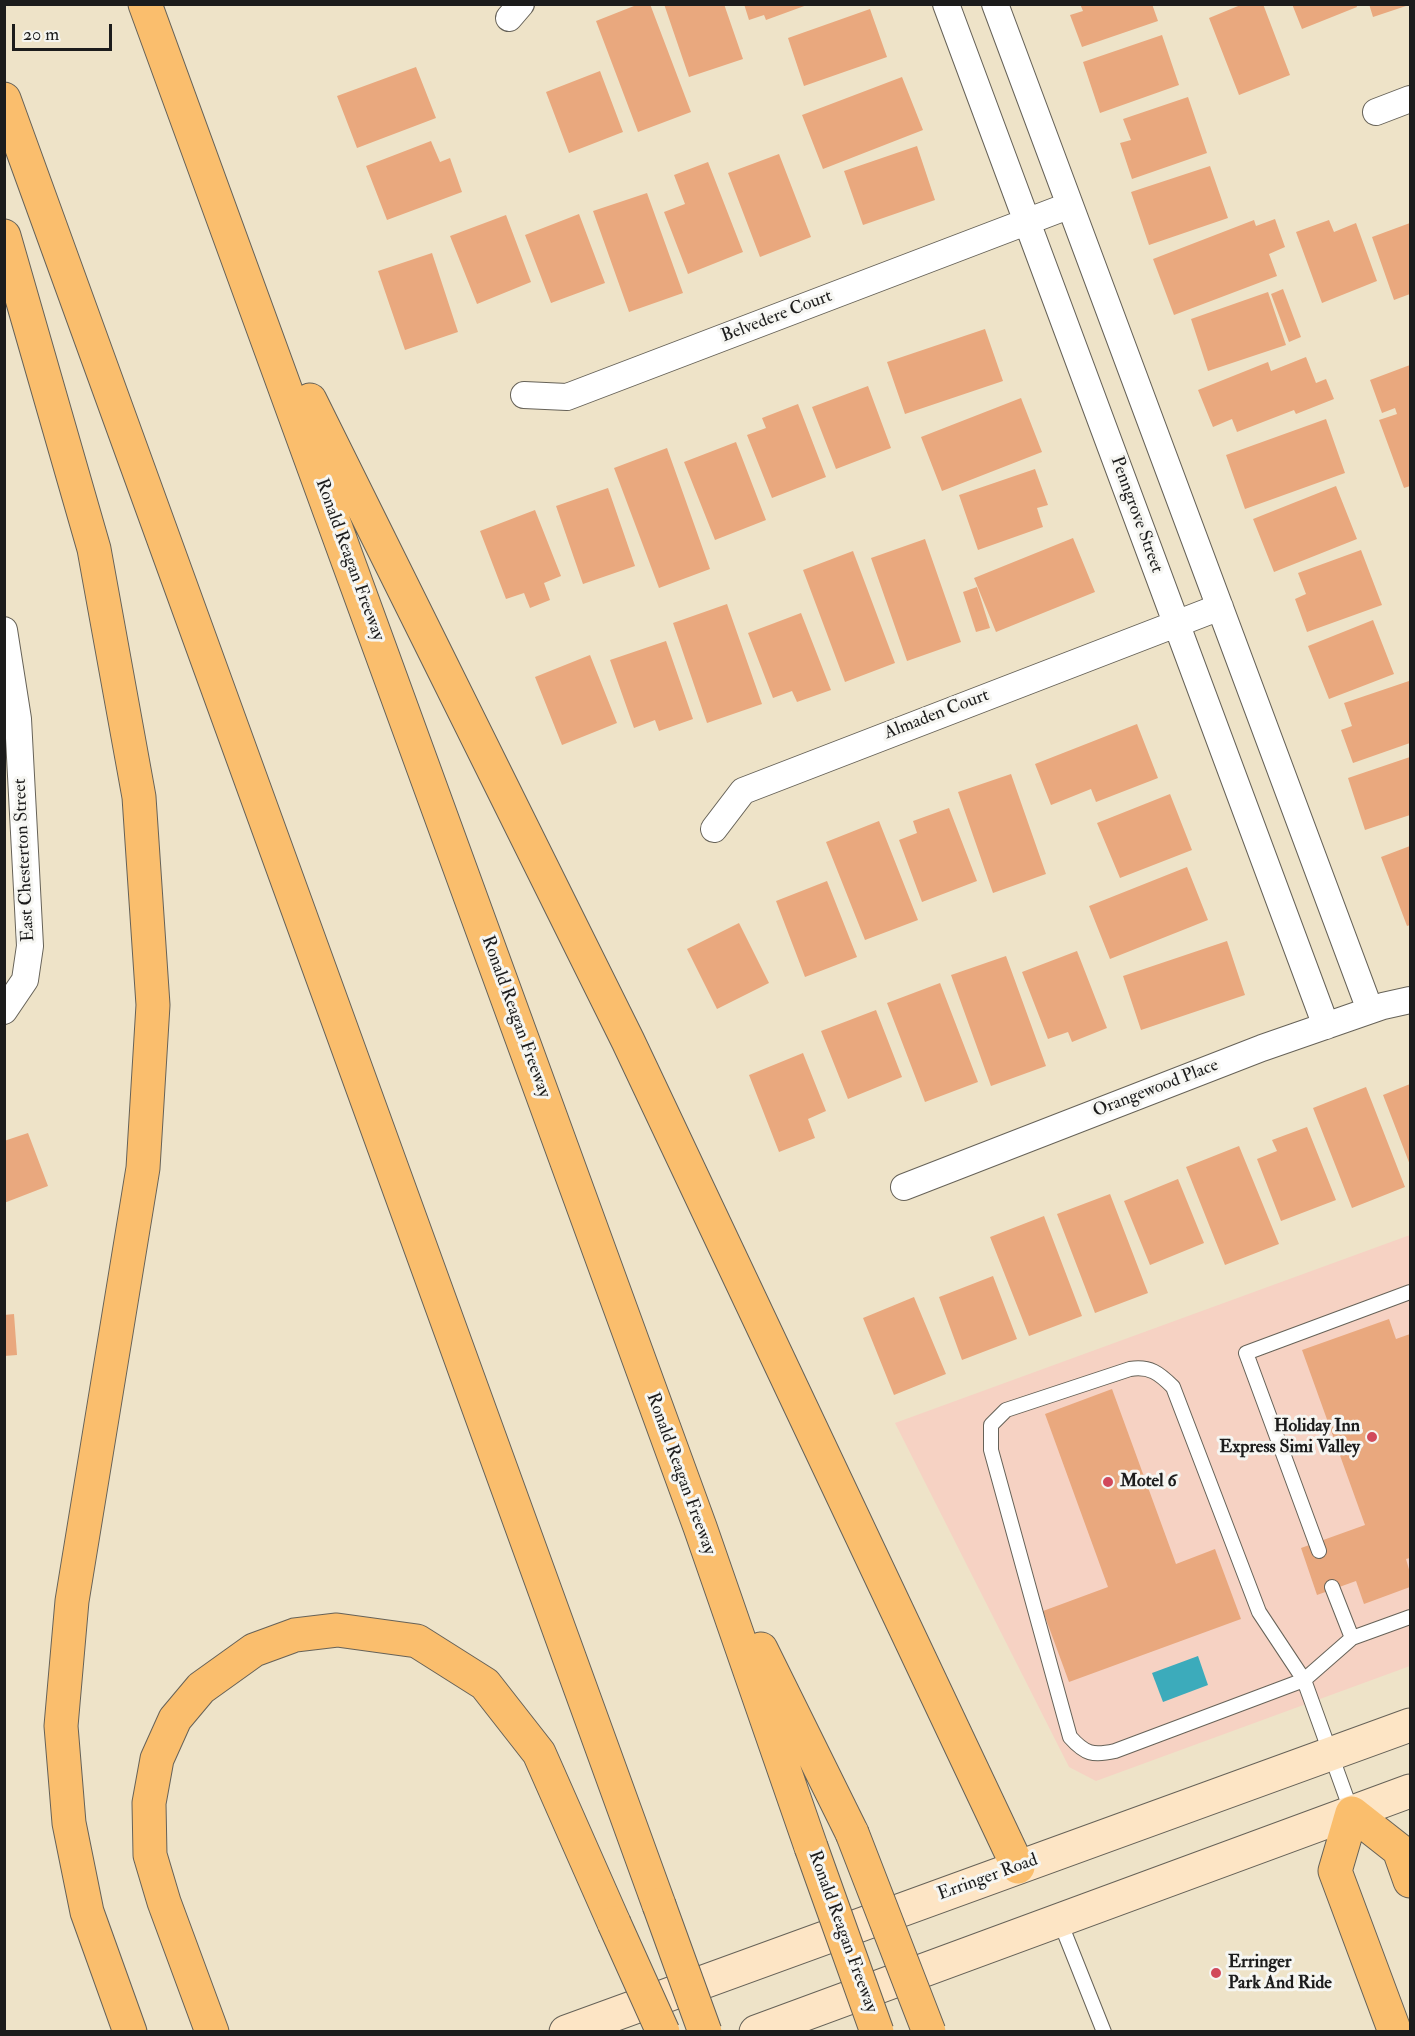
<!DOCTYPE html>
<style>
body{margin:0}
#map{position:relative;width:1415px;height:2036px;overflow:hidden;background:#eee3c8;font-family:"IM FELL Double Pica",serif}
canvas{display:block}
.frame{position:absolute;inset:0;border:6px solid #1c1c1c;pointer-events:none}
.scale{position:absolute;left:12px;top:24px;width:100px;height:27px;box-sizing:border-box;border:3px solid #1c1c1c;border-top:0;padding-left:8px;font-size:18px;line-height:21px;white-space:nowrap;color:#1c1c1c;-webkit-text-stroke:4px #f6f6f2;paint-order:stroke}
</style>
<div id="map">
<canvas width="1415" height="2036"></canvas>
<div class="frame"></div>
<div class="scale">20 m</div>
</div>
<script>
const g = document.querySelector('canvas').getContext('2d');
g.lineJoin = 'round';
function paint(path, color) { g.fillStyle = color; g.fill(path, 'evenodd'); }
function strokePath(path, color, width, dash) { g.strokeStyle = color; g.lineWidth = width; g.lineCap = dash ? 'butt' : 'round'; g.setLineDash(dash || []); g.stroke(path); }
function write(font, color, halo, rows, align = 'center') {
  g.font = font + ' "IM FELL Double Pica",serif'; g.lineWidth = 6; g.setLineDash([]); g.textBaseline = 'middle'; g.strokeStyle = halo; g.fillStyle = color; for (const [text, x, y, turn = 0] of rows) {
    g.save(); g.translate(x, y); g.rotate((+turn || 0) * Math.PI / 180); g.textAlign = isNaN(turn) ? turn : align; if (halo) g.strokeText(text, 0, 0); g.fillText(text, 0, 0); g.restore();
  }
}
const built = new Path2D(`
 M1410,1235V1666L1096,1781L1069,1767L895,1423Z`);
const water = new Path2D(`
 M1198,1656L1208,1685L1163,1702L1152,1673Z`);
const building = new Path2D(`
 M639,4H650L691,112L638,132L596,21Z
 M664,4H724L743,59L689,77Z
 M744,4H807V5L766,20L764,15L749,20Z
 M1080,4H1152L1158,21L1082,47L1070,15L1083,11Z
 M1243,4H1263L1290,75L1239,95L1209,18Z
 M1292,4H1356L1357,7L1302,29Z
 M1369,4H1409V5L1373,17Z
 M870,9L887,57L804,86L788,38Z
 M1162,35L1179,85L1100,113L1083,62Z
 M416,67L436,118L357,148L337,96Z
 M600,71L623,132L569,153L546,92Z
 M902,77L923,130L823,169L802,115Z
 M1188,97L1207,153L1132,179L1120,143L1131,140L1123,119Z
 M431,141L440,162L450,158L462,192L387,220L366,166Z
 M917,146L935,200L863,225L844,171Z
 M779,154L811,237L760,257L728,173Z
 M708,162L743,252L688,274L664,212L685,204L674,175Z
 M1210,166L1228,218L1149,245L1131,192Z
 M647,193L683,293L629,312L593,211Z
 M579,214L605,283L551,303L525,235Z
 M506,215L531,282L477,304L450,236Z
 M1275,219L1285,247L1269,254L1277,276L1174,315L1153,259L1254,220L1256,226Z
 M1329,220L1334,232L1356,223L1377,281L1322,303L1296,232Z
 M1410,223V294L1394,300L1372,237Z
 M432,253L458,332L405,350L378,271Z
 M1283,289L1301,337L1289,342L1271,294Z
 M1268,292L1286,345L1208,371L1191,319Z
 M985,329L1003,381L905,414L887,362Z
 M1306,357L1316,383L1326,379L1334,399L1296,414L1294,410L1237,432L1232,419L1213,427L1198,390L1268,362L1271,371Z
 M1410,365V486L1404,488L1379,420L1397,414L1395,408L1382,413L1370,380Z
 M868,386L891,448L836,469L812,407Z
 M1021,398L1042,452L942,491L921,437Z
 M798,404L826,477L772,498L747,435L766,428L762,418Z
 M1326,419L1345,473L1245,509L1226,455Z
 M736,442L766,520L715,540L684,462Z
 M667,448L710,569L659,588L614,468Z
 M1035,469L1048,505L1037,508L1043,527L978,550L959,495Z
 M1336,486L1357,539L1274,572L1253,519Z
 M608,488L635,566L583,584L556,506Z
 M535,510L561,576L544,583L550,600L530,608L524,593L506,599L480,531Z
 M1073,538L1095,592L996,632L974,578Z
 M925,539L961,642L907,661L871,558Z
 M1361,550L1382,605L1307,632L1295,599L1306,594L1298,573Z
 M853,551L895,663L845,682L803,570Z
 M977,587L990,628L976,632L963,592Z
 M727,604L762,704L707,723L673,623Z
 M801,613L831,690L797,702L792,691L773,698L748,633Z
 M1373,620L1394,674L1329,699L1308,646Z
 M666,641L693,719L659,731L655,720L634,728L610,660Z
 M590,655L617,723L562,745L535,677Z
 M1409,681L1410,743L1353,763L1341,730L1352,726L1344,703Z
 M1137,724L1158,778L1096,802L1091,789L1051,805L1035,764Z
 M1410,757V815L1365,830L1348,778Z
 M1011,774L1046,874L993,893L958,792Z
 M1170,794L1192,850L1120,878L1097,823Z
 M949,808L977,881L922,902L899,840L917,833L913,821Z
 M879,821L918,920L865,940L826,842Z
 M1410,846V925L1407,926L1381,857Z
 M1187,867L1208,920L1110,959L1089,906Z
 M827,881L857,957L805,977L776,901Z
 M739,923L769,983L717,1009L687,949Z
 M1227,941L1245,995L1141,1030L1123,976Z
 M1077,951L1107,1028L1072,1042L1068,1032L1048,1039L1022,972Z
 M1006,956L1046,1066L991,1086L951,975Z
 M940,983L978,1082L925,1102L887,1003Z
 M876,1010L902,1077L848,1099L821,1031Z
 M803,1053L826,1111L808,1119L815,1138L779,1152L749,1075Z
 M1410,1084V1165L1383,1095Z
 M1366,1087L1405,1187L1352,1208L1313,1108Z
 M1307,1127L1336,1200L1281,1221L1257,1159L1277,1151L1272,1140Z
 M28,1133L48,1186L4,1203V1141Z
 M1239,1146L1279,1244L1225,1265L1186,1167Z
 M1178,1179L1204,1243L1150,1265L1124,1201Z
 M1110,1194L1148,1293L1095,1313L1057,1214Z
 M1044,1216L1082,1316L1029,1336L990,1237Z
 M993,1276L1017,1339L962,1360L939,1297Z
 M914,1297L946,1374L894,1395L863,1318Z
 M14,1314L17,1355L4,1356V1315Z
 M1389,1319L1396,1339L1410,1334V1558L1406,1559L1410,1573V1587L1364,1604L1356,1581L1317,1595L1301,1548L1365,1525L1302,1350Z
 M1112,1389L1176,1564L1215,1549L1241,1619L1069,1682L1043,1611L1108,1587L1045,1414Z`);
const service = new Path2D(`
 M1319,1551L1246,1353L1410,1292
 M1332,1587L1352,1638
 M1352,1813L1304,1680L1259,1612L1173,1387C1159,1373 1150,1366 1130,1369L1006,1410L991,1425V1450L1070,1737C1085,1754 1093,1756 1115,1751L1304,1680L1352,1638L1410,1617
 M1059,1919L1104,2032`);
const minor = new Path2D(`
 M946,4L1326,1026
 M995,4L1370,1010
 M509,18L521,4
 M1376,112L1410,99
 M524,395L567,397L1068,206
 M4,630L18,719L30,946L25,980L4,1011
 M714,829L743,791L1220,607
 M904,1187L1262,1048L1383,1006L1410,1000`);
const secondary = new Path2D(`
 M566,2032L1410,1725
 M756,2032L1410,1791`);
const motorway = new Path2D(`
 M145,4L700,1527L811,1847
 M4,99L659,1905
 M4,236L94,549L139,797L153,1005L143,1168L72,1601L61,1726L69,1823L87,1912L130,2032
 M310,400L628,1041L1018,1867
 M761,1649L852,1833
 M212,2032L164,1902L150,1855L149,1803L157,1759L175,1719L201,1688L254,1650L295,1635L337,1630L417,1641L485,1684L539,1753L614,1923
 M1395,2032L1335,1871L1352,1813L1399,1850L1410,1881`);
const motorwayBridge = new Path2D(`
 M852,1833L929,2032
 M811,1847L877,2032
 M659,1905L705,2032
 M614,1923L663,2032`);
const markers = [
 [1372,1437,6,"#d1495b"],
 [1108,1482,6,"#d1495b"],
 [1216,1973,6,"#d1495b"]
];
const streetNames = [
 ["Belvedere Court",777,317,-21],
 ["Penngrove Street",1136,515,70],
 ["Ronald Reagan Freeway",349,560,70],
 ["Almaden Court",937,715,-21],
 ["East Chesterton Street",25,860,-93],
 ["Ronald Reagan Freeway",515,1017,70],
 ["Orangewood Place",1156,1089,-21],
 ["Ronald Reagan Freeway",680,1474,70],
 ["Erringer Road",988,1878,-20],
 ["Ronald Reagan Freeway",842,1932,70]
];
const poiNames = [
 ["Holiday Inn",1360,1427,"right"],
 ["Express Simi Valley",1360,1448,"right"],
 ["Motel 6",1120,1482],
 ["Erringer",1228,1963],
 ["Park And Ride",1228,1984]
];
paint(built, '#f6d2c3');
paint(water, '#3cabbb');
paint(building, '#e9a87e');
strokePath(service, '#666258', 16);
strokePath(minor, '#666258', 28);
strokePath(secondary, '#666258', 35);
strokePath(motorway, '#666258', 35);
strokePath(service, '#fff', 14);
strokePath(minor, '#fff', 26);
strokePath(secondary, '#fde5c5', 33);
strokePath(motorway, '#fabe6d', 33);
strokePath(motorwayBridge, '#666258', 35, []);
strokePath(motorwayBridge, '#fabe6d', 33);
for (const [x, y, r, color] of markers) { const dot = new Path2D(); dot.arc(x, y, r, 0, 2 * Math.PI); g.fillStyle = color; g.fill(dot); strokePath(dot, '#f6f6f2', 2); }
write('18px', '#1c1c1c', '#f6f6f2', streetNames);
write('bold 18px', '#1c1c1c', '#f6f6f2', poiNames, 'left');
</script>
